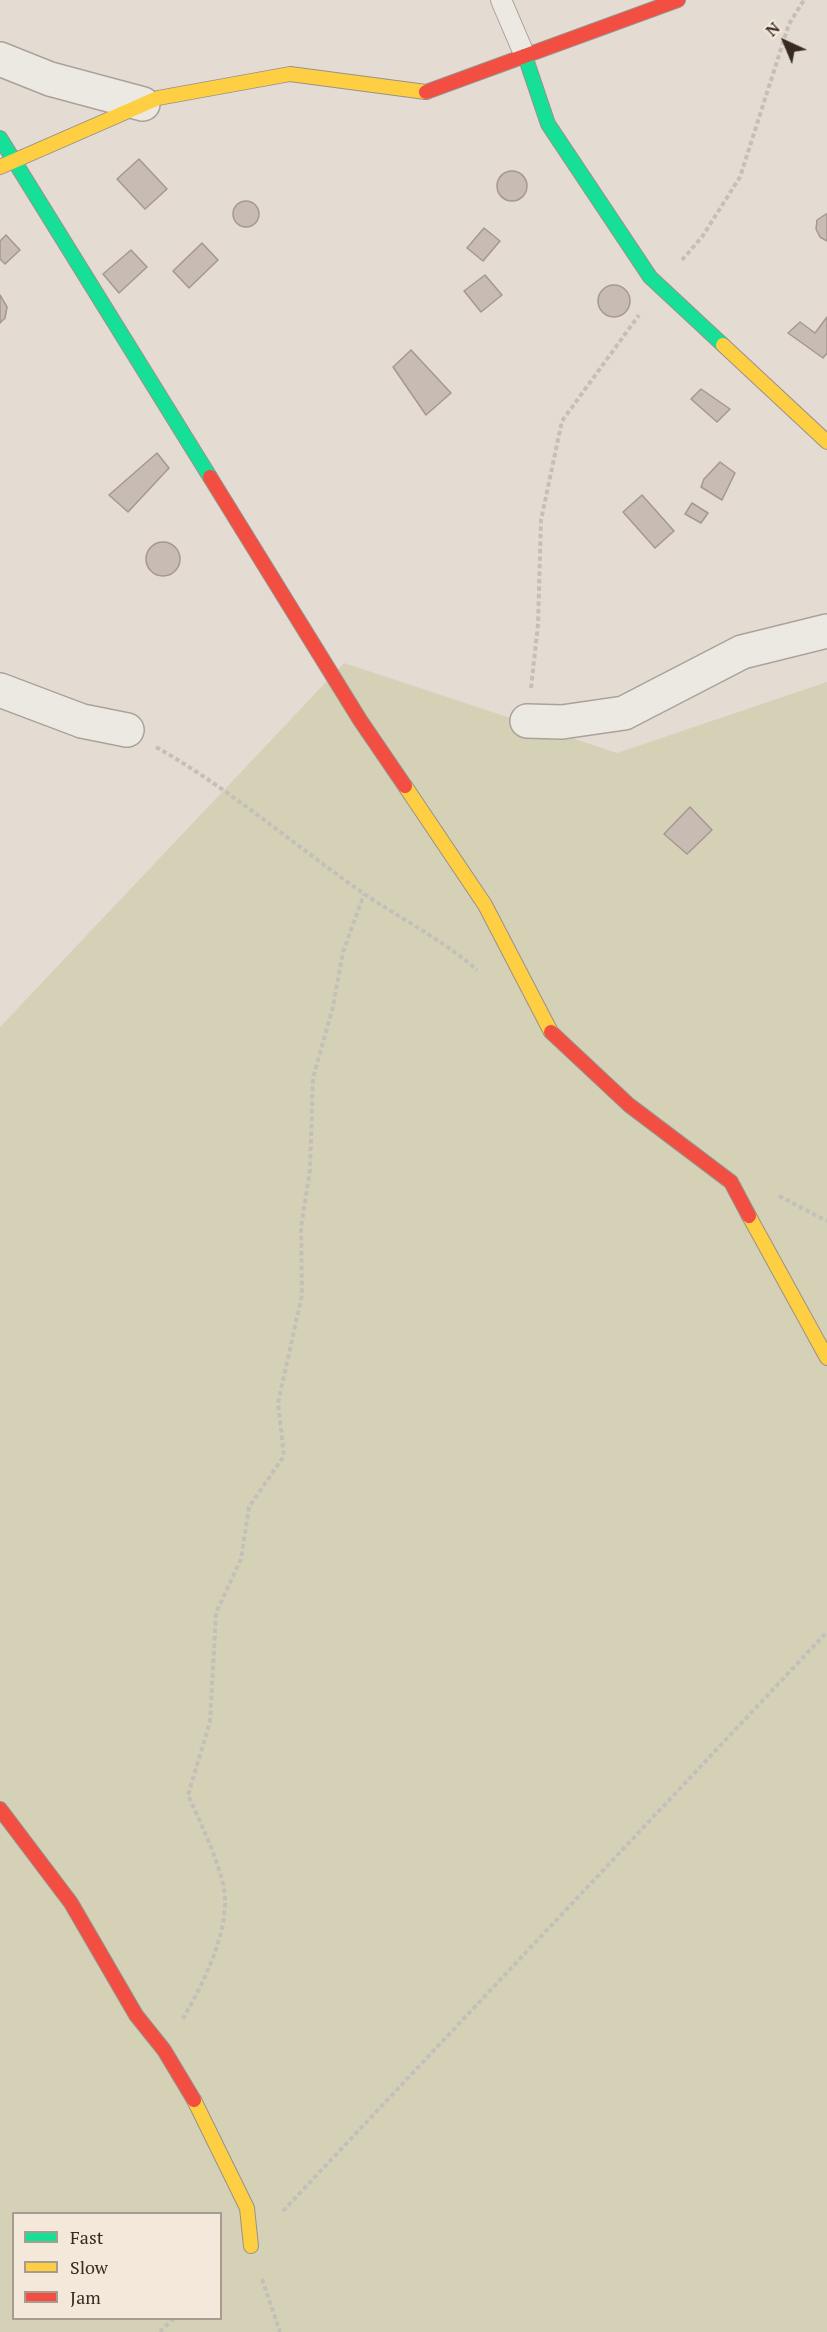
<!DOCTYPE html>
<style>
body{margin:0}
#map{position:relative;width:827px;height:2332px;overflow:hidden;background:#e4dcd2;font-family:"PT Serif",serif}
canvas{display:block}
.legend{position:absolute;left:12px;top:2212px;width:210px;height:108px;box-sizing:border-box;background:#f3e8da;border:2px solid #a89c91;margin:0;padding:8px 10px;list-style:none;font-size:18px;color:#382a23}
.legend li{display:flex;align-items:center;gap:12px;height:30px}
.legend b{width:30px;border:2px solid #a89c91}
.north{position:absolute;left:755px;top:12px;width:60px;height:60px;-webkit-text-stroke:4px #f3e8da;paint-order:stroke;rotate:316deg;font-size:16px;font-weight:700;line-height:24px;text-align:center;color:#382a23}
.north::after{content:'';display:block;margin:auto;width:21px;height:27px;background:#382a23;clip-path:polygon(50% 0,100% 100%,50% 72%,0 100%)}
</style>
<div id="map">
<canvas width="827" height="2332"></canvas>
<ul class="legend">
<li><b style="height:8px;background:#16e098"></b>Fast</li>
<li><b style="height:8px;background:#ffcf43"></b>Slow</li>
<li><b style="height:8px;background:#f24e42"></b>Jam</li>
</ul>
<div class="north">N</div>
</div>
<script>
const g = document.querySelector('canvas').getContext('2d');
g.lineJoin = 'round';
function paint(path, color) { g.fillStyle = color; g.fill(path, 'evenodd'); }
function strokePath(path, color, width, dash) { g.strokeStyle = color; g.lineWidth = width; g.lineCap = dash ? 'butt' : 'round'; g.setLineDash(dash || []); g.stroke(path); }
const green = new Path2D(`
 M344,663L617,753L827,682V2332H0V1027ZM14,2214H220V2318H14Z`);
const building = new Path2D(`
 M139,159L167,189L145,209L117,179Z
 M497 186a15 15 0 1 1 30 0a15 15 0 1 1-30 0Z
 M233 214a13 13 0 1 1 26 0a13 13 0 1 1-26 0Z
 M826,214H827V241L820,237L816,229L817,220Z
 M484,228L500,241L483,261L467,248Z
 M6,235L20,250L5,264L0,259V241Z
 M202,243L218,260L189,288L173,271Z
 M131,250L147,267L119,293L103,274Z
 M485,275L502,295L481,312L464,291Z
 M598 301a16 16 0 1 1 32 0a16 16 0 1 1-32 0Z
 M0,295L7,307L5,318L0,323Z
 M827,317V353L823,358L788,333L800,322L815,333Z
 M411,350L451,393L426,415L393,367Z
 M701,389L730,409L717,422L691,399Z
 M157,453L169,468L128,512L109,495Z
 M720,462L735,473L722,500L701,487L704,479Z
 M642,495L674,531L655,548L623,512Z
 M692,503L708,513L701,523L685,514Z
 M146 559a17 17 0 1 1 34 0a17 17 0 1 1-34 0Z
 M690,807L712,830L687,854L664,834Z`);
const path = new Path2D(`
 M682,260L702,237L740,177L789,24L804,0
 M531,688L538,625L541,520L562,421L639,315
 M156,747C230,789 294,845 363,893C401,919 443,940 477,970
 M779,1196L827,1221
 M183,2019C202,1985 224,1943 225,1903C227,1876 199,1820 188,1795L210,1722L216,1613L241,1559L249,1507L284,1456L278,1403L302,1295L301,1227L310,1170L313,1078L333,1007L343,952L364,894
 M283,2211L827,1632
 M262,2279L280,2332
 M160,2332L174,2318`);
const lane = new Path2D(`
 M501,0L525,56`);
const street = new Path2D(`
 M0,59L50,79L143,104
 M0,690L82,721L127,730
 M527,721L562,722L624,713L742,652L827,631`);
const fast = new Path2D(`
 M525,56L548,124L650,277L723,345
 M0,138L210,477`);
const slow = new Path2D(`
 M0,167L158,98L290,74L426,92
 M723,345L827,442
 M405,786L485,905L551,1032
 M749,1216L827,1358
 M194,2100L247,2208L251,2246`);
const jam = new Path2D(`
 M426,92L678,0
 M210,477L360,720L405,786
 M551,1032L629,1105L731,1182L749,1216
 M0,1809L71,1903L136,2015L164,2050L194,2100`);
paint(green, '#d5d1b6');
paint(building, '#c7bbb3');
strokePath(building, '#a49891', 1.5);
strokePath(lane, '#aaa29a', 22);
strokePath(street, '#aaa29a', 36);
strokePath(fast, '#99918a', 16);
strokePath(slow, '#99918a', 16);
strokePath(jam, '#99918a', 16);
strokePath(path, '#c5bfb9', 4, [4.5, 3]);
strokePath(lane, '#ece9e3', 20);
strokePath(street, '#ece9e3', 33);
strokePath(fast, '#16e098', 14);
strokePath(slow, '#ffcf43', 14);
strokePath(jam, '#f24e42', 14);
</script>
